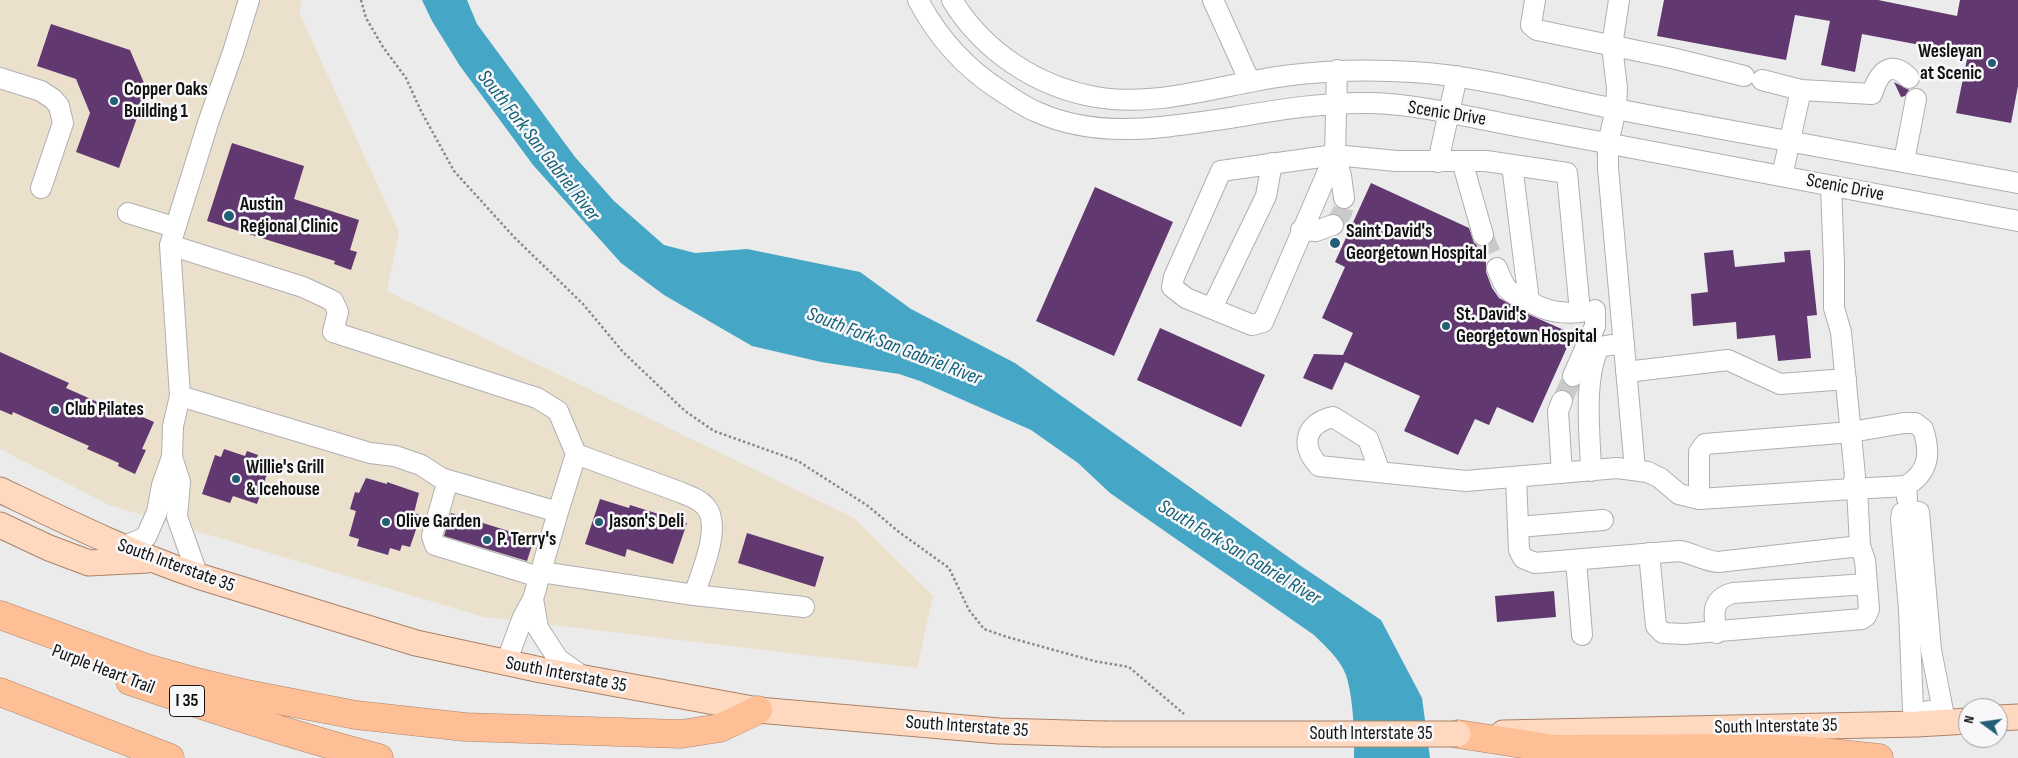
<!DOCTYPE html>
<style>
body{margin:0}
#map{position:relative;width:2018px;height:758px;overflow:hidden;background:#ebebec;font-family:"Sofia Sans Condensed",sans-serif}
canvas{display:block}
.north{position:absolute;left:1958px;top:698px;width:50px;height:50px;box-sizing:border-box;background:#f8f8fa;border:1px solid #9c9c9d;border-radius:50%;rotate:284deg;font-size:14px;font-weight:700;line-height:20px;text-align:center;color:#111}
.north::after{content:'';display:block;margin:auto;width:18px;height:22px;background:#225e76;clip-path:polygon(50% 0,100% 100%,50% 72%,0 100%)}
</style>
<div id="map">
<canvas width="2018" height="758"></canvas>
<div class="north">N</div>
</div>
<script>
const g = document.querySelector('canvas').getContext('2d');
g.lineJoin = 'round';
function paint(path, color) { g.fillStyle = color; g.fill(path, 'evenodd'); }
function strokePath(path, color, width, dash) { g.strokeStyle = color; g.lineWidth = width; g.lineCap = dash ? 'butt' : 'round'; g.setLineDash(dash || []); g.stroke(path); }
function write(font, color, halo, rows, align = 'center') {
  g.font = font + ' "Sofia Sans Condensed",sans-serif'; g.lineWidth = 5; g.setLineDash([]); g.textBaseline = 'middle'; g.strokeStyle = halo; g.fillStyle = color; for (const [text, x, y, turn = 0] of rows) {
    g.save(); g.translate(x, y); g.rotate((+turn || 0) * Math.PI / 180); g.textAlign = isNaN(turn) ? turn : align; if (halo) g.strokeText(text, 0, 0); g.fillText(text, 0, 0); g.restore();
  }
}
const commercial = new Path2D(`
 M0,0H302L299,12L399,232L387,291L854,518L933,596L917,668L484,617L109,505L0,449Z`);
const water = new Path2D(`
 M422,0H467L477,24L575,157L614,201L664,245L695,253L747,249L860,272L911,309L1015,363L1301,566L1381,620L1422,698L1430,758H1354C1355,736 1353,696 1346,675C1340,659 1326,647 1314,635L1110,493L1078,463L1031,430L920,381L899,374L821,362L752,346L664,295L621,263L533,165L460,66L432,21Z`);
const building = new Path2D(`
 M1664,0H1878L1957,16L1960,0H2018V86L2011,123L1956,113L1968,54L1862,34L1855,72L1821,65L1830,21L1795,15L1786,60L1657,36Z
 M51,24L130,50L147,90L119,168L76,152L90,113L76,79L37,66Z
 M1894,82L1909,90L1905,96L1901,97Z
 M232,143L304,166L294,199L359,220L350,250L357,252L351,270L334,264L335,261L207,221Z
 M1371,183L1469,228L1474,243L1480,246L1486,263V272L1492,288L1499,298L1530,315L1573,334L1533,423L1497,407L1489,425L1475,419L1458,455L1404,431L1420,396L1345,362L1332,390L1303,378L1314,354L1343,355L1353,333L1322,318L1345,267L1335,262Z
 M1095,187L1173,222L1114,356L1036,321Z
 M1733,250L1735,267L1785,262L1784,252L1810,250L1817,315L1807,316L1811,358L1778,361L1775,335L1737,339L1736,322L1693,326L1691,294L1708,292L1704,253Z
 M1160,328L1265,375L1241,427L1137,380Z
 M0,352L69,383L66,388L102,404L104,400L154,422L142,449L146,450L135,474L118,466L119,463L87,449L89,446L13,412L12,415L0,410Z
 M224,449L245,456L247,451L258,455L256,461L270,465L257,504L233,496L230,503L202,494L215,455L221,457Z
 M366,478L387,484V482L419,493L414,513L421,515L410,547L402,545L400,551L390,548L388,555L357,546L359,539L349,536L356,511L350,509L355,492L359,493Z
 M600,499L629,508L630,505L687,523L673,564L627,549L625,557L585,544Z
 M451,513L534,539L527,561L444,536Z
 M747,533L824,557L815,587L738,563Z
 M1554,591L1556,617L1497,622L1495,596Z`);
const minorTunnel = new Path2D(`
 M1333,225C1341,217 1345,210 1344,198
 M1483,235L1497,268
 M1562,401L1573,376`);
const path = new Path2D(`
 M361,0L366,18L383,47L406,78L421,111L454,171L514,237L583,304L623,352L685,411L714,431L798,461L868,506L899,532L949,568L969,610L984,629L1007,637L1094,661L1129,667L1184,714`);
const minor = new Path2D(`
 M918,0C938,38 965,68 1001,91C1012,98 1024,107 1037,112C1097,139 1161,128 1223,119C1272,111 1321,102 1370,103C1417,104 1470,117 1516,126L2018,221
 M952,0C983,51 1037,87 1096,97C1158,108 1223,84 1284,76C1327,70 1369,69 1413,72C1481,76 1549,96 1616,109C1750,135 1884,158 2018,183
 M1213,0L1250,82
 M1535,0L1531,25L1537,30L1672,58L1744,76
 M1619,0L1612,46L1617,88L1616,109L1608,143V168L1635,469
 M0,78L41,91L53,99L59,106L63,123L41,188
 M1762,80L1801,90L1782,176
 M1801,90L1872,94C1878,74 1890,58 1909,78
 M1335,155L1263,322L1252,325L1186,298L1172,287L1174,277L1221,171L1335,155L1337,70
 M1335,155L1396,161H1486L1567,173L1580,312C1562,314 1545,312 1529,301L1512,165
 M1335,155L1341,176L1344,198
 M1462,161L1483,235
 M1904,161L1916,99
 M1438,162L1457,76
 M128,213L174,227
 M1301,230L1316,231L1333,225
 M170,245L303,287L333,301L338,312L333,332L537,398L558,411L576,454L558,512L441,478L421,465L395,456L370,453L180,396
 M1497,268C1506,292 1507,291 1529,301
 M1212,308L1266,196L1272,163
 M1626,372L1728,360L1780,384L1846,379
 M1573,376L1595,326V310
 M576,454L677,491C686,495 698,498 705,506C723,525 701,573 694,595
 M172,457L180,482L177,517L198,576
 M1591,471C1590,433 1583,380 1599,347L1624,343
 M1380,472L1368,439L1333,417C1306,423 1299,445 1319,466L1466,481L1617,468L1648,472L1660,478L1679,494L1699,499L1852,489L1855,476L1841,332L1834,308V264L1831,186
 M1562,473L1558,411L1562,401
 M1516,477L1519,550L1523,558L1535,563L1679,551C1693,553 1704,561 1718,562L1860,546L1857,488
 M448,480L432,536L435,545L539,577
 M1852,489L1906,486L1907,498
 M1699,499V452L1705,444L1851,432L1904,423H1915L1923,429C1931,454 1929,472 1906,486
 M1518,527L1603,520
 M123,547L146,537L157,512L162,485L172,457L173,426L180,396L170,245L209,120L233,52L249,0
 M1649,553L1656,626L1663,633L1684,634L1862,619L1866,616L1869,609L1865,560L1860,546
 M1576,560L1582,635
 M541,572L694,595L804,607
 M533,599L538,628L558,659L582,676
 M1717,633C1713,614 1711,599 1733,593L1867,584
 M506,663L523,617L533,599L558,512
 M1929,724V711L1918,713L1913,710L1909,609L1901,519L1902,513L1908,510L1919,512L1931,650L1943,711H1929`);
const major = new Path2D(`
 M0,490C65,521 130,553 198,576L416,643L541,670L758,710L999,731L1103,734
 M0,525L49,548L89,563L147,560
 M1998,718L2018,717
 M1503,733L1917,724L1968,721`);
const highway = new Path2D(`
 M0,615L143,667L193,681L247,694L356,715L465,727L681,734L720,728L758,710
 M130,681C212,709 294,736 379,758
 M0,692L170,758
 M1458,734L1555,749L1755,748L1812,751L1879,758`);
const majorBridge = new Path2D(`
 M1103,734H1458`);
const markers = [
 [1992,63,5,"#225e76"],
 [114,101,5,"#225e76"],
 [229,216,6,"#225e76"],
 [1335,243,6,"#225e76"],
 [1446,326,5,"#225e76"],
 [55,410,5,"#225e76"],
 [236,479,5,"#225e76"],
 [386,522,5,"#225e76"],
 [599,522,5,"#225e76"],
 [487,540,5,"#225e76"]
];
const shields = [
 [187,701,35]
];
const shieldNames = [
 ["I 35",187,701]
];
const poiNames = [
 ["Wesleyan",1982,52,"right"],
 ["at Scenic",1982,74,"right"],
 ["Copper Oaks",124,90],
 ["Building 1",124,112],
 ["Austin",240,205],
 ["Regional Clinic",240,227],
 ["Saint David's",1346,232],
 ["Georgetown Hospital",1346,254],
 ["St. David's",1456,315],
 ["Georgetown Hospital",1456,337],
 ["Club Pilates",65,410],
 ["Willie's Grill",246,468],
 ["& Icehouse",246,490],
 ["Olive Garden",396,522],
 ["Jason's Deli",609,522],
 ["P. Terry's",497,540]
];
const streetNames = [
 ["Scenic Drive",1447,114,9],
 ["Scenic Drive",1845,188,11],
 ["South Interstate 35",176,566,20],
 ["Purple Heart Trail",103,670,21],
 ["South Interstate 35",566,675,11],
 ["South Interstate 35",967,727,4],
 ["South Interstate 35",1776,727,-1],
 ["South Interstate 35",1371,734]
];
const waterNames = [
 ["South Fork San Gabriel River",538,146,52],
 ["South Fork San Gabriel River",894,347,21],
 ["South Fork San Gabriel River",1239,553,31]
];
paint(commercial, '#ebe0cb');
paint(water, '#45a6c6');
paint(building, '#613870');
strokePath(minorTunnel, '#cacacb', 20, [20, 10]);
strokePath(minor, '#afafb1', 22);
strokePath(major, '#ab8267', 27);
strokePath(highway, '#ab8267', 29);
strokePath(path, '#89898a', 2.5, [2.5, 2.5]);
strokePath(minor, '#fff', 20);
strokePath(major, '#fed9c0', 25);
strokePath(highway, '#febf96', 28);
strokePath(majorBridge, '#ab8267', 27, []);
strokePath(majorBridge, '#fed9c0', 25);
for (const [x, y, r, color] of markers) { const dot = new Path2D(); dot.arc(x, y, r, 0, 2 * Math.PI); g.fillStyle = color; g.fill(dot); strokePath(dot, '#f8f8fa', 2); }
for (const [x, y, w] of shields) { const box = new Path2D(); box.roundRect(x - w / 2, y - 15.5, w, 31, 4); g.fillStyle = '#f8f8fa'; g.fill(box); strokePath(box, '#111', 1); }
write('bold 18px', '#111', null, shieldNames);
write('bold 19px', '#111', '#f8f8fa', poiNames, 'left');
write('19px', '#111', '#f8f8fa', streetNames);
write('italic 20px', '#146077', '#f8f8fa', waterNames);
</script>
